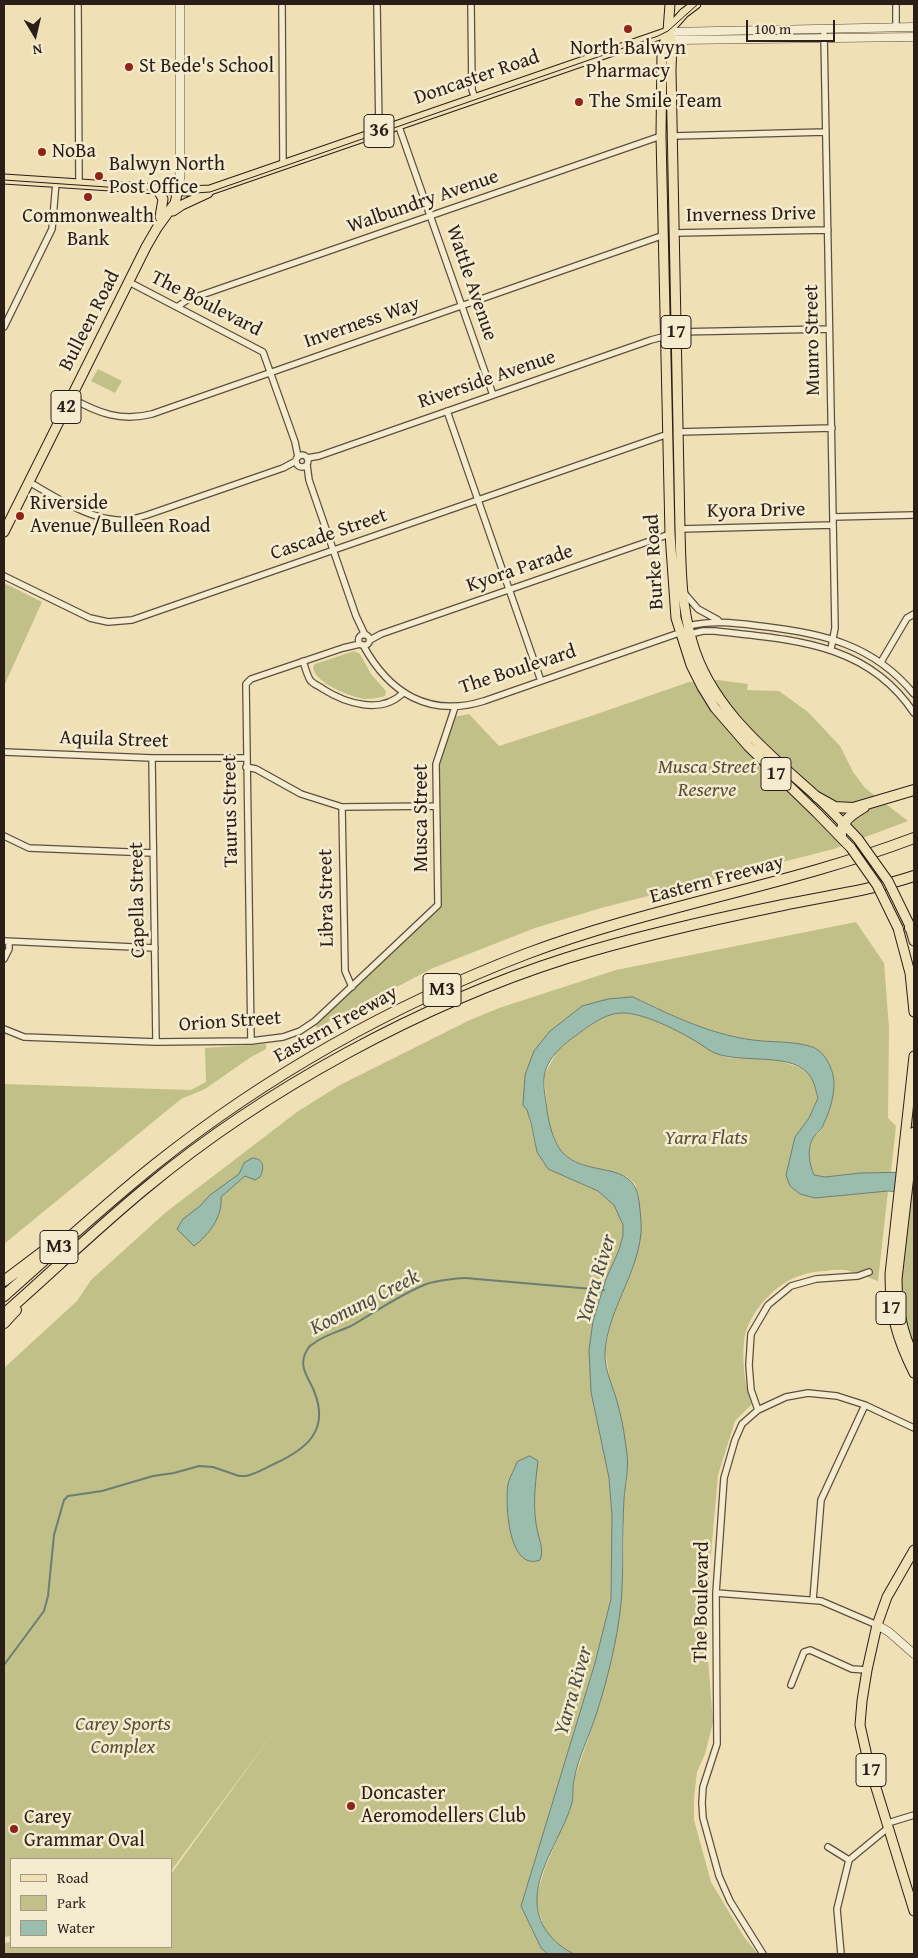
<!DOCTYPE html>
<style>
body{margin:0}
#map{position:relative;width:918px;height:1958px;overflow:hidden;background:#f0e0b5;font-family:"Gentium Book Plus",serif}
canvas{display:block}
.frame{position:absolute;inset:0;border:5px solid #2b1e19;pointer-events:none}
.legend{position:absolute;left:10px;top:1858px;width:162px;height:90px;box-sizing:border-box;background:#f5ebcf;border:1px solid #a49986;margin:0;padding:6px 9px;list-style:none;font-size:15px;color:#2b1e19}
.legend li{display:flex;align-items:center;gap:10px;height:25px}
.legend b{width:25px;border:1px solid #a49986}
.north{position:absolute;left:10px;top:10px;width:50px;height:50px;-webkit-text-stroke:4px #f5ebcf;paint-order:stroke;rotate:171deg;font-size:14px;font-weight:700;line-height:20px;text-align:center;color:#2b1e19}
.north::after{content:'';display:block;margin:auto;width:18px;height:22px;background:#2b1e19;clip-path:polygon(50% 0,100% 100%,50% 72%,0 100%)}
.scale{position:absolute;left:746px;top:20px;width:89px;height:22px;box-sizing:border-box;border:2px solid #2b1e19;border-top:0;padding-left:6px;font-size:15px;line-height:18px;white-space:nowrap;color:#2b1e19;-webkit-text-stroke:4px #f5ebcf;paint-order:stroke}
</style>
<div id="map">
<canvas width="918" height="1958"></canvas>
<div class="frame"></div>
<ul class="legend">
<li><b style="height:6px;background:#f0e0b5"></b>Road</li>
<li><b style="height:14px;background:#c1c088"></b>Park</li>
<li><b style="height:14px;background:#9abdad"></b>Water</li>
</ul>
<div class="north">N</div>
<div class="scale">100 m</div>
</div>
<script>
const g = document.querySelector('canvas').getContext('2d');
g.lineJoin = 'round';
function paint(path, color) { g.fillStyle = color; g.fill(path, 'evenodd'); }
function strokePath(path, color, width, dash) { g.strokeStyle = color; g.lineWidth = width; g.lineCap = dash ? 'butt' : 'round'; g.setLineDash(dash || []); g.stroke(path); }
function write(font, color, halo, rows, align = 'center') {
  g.font = font + ' "Gentium Book Plus",serif'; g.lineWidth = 5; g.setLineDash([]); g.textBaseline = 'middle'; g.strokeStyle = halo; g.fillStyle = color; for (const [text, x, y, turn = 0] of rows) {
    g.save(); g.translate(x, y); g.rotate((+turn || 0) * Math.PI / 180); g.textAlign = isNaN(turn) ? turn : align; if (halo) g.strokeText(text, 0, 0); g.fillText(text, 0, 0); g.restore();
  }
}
const green = new Path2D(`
 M98,369L122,381L115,393L91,381Z
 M4,583L42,602L4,686Z
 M354,651L360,654L371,674L386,691L385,696C379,698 372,699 365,699C351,697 314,683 313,667L315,664Z
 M718,680L748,684L747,690L779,691L808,712L840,746L853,772L865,788L908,821L834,849L601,908L535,928L433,968L345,1014L343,1012L318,1029L315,1025L440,906L439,765L454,717L469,714L499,746L594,715L689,682Z
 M856,922L884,963L889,1028L888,1118L896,1126L891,1172L860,1173L825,1177L814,1175C809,1163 806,1147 815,1135C816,1135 821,1131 821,1130C827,1121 834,1094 834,1083C834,1072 827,1056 818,1050C808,1042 775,1042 762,1041C716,1037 675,1017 634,997L549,1032L527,1110L537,1152L548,1169L598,1191L615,1205L623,1225V1235L619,1250L606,1279L593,1321L589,1350L595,1411L609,1478L612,1516L611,1599L595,1663L521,1906L541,1948L548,1954H4V1943L11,1942V1947H171V1874L276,1729L171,1871V1859H11V1936L4,1937V1368L77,1301L91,1280L165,1213L297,1112L340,1085L470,1020L499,1008L616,970Z
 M618,1012C647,1014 672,1028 697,1041C709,1047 717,1056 731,1058C741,1059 752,1057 762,1058C775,1059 790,1063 802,1069C813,1074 815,1088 818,1098L809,1118L795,1137L786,1175L790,1186L800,1194L815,1198L888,1191L878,1281C869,1278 859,1273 849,1271C842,1269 833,1270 826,1271C790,1271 761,1296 747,1328C740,1345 744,1388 752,1404L735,1421L718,1475L705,1621L713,1722L705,1754L697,1772L694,1798V1820L711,1882L744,1937L758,1954H574L558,1946L545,1930L537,1906V1894L545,1868L572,1804L574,1780L597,1713L613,1654L621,1603L624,1552V1498L627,1477V1459L620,1412L610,1380L605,1351L611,1322L635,1262L639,1198L635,1184L626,1176L583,1165L568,1158L560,1150L549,1126L544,1075L559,1048L601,1018Z
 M266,1044V1049L251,1057L205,1089L181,1099L4,1244V1084L191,1090L206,1082L205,1048Z
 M914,1101V1354L906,1337L898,1259Z`);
const water = new Path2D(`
 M633,997C675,1017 715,1037 762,1041C775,1042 808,1042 818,1050C827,1056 834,1072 834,1083C834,1096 830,1111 824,1123C822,1129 819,1131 815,1135C806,1147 809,1163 814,1175L825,1177L860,1173L914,1172V1193L888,1191L815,1198L800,1194L790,1186L786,1175L795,1137L809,1118L818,1098C816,1092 815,1085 812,1079C796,1048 735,1067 709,1050C690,1036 643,1011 620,1013C603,1014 588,1027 574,1037C561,1046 546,1060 544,1077C543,1088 546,1100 547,1110C549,1124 553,1141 562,1152C586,1179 634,1158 639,1201C640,1211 642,1223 641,1233C637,1275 608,1310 605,1352C604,1371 615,1390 619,1409C623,1423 625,1439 627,1454C629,1470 625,1484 624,1499C622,1534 624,1569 621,1604C617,1641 608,1677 597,1712C590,1735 578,1757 574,1780C572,1789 574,1798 571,1806C562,1835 538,1867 537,1898C536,1924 552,1943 574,1954H548L541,1948L521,1906L595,1663L611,1599L612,1516L609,1478L591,1392L589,1350L593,1321L606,1279L619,1250L623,1235V1225L614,1205L598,1191L548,1169L537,1152L531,1123L527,1110L523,1105L525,1075L534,1051L549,1032L582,1006L608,999Z
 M253,1158C265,1159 264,1169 260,1177L255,1180L245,1176L221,1197C223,1216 209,1235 194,1246L177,1229L183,1219L200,1206L210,1195L239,1174L244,1163Z
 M530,1456L538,1461C535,1485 532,1510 538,1533C540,1543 544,1551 540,1560C508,1572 505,1503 508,1484C510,1476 515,1469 517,1462Z`);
const stream = new Path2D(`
 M4,1665L44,1611L48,1596L54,1535L64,1500L68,1496L102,1491L153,1476L174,1473L199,1466L213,1467L239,1476H246C256,1474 265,1468 274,1464C307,1449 330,1430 314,1391C309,1378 298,1367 306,1352C307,1350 310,1345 313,1344C324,1335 338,1332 351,1326C375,1312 398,1296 424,1285C437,1280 452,1279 465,1278L604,1290`);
const minor = new Path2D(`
 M78,4L79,183
 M282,4L283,165
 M377,4L379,131
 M471,4L472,90L475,98
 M896,4V27
 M824,34L835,628L831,649
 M398,124L493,395
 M673,136L826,132
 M674,233L828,230
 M129,282L263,352L295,442L298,457
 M177,307L187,300L661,136
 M4,327L52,229L56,182
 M676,332L829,329
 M71,398C98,413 121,422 152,414L664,235
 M447,411L541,681
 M678,432L832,428
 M296 461a6 6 0 1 1 12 0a6 6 0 1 1-12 0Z
 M307,458L319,456L651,340L666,336
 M307,465L309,480L356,616L365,635
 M29,482C52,495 83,515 109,519C122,522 135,519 147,515L283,468L296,461
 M833,517L914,515
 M680,529L833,525
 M4,576L90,618L108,622L132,620L668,434
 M685,594L698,609L718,620
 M688,626C713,620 735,623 760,626C822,633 873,644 914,694
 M690,634L703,631H715C792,640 867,642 914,713
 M358.5 640a5.5 5.5 0 1 1 11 0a5.5 5.5 0 1 1-11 0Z
 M370,640L381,634L670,534
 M363,645C389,693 429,718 484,701L679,633
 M303,661C305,667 307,675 310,680C313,684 319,686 323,689C345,703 381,715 403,693
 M881,662L907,618L914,614
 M4,752L152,758H246
 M152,758L156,1042
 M246,767L256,769L301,794L342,807L436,806
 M342,807L345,971L352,987
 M4,836L29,848L153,853
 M4,941L155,948
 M4,959L9,949V942
 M4,1029L24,1037L156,1042L251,1041L283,1037L300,1031L315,1021L438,905L436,764L455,707
 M251,1041L246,684L251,679L343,648L360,644
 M758,1410L751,1390L749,1365L751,1334L768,1305L791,1286L816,1279L858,1276L869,1272
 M716,1593L821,1601L877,1625
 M813,1600L821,1500L865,1405
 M791,1685L804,1652L810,1650L852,1669L867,1670
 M888,1823L914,1815
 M828,1847L849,1860
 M763,1954L730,1901L719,1876L703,1818L702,1803L703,1787L717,1744L716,1593L724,1478L735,1440L742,1424L758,1410L786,1397L808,1393L837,1396L865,1405L914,1428
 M841,1954L837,1909L849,1860L889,1827`);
const tertiary = new Path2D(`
 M668,32L914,27
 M669,33L674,39L679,40L914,37
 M178,190L180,179V4
 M877,1625L889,1632L914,1654`);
const primary = new Path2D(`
 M670,4L668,31L662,51L661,136L670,534L676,618L691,665L702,687L715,708L748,746L816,812L851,848
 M668,31L684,13L696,4
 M668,32L672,43L671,70L680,529C681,567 681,604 692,641C710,707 767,752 816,796C831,810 844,824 858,839
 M4,179L187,191L210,190L668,32
 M157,189L163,199L160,217
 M173,211L182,205L208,193
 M4,532L146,247L157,228L175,203L178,190
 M909,924L914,941
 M898,928L910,973L914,1012
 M914,1056L890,1274C890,1314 896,1337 914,1373
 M914,1132L897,1279C897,1307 902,1332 914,1357
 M914,1550L887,1597L877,1625L867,1670L862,1701L860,1725L869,1765L914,1911`);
const motorway = new Path2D(`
 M817,797L835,807L853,808L914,790
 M841,836C841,821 851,815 864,807
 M910,928L914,927
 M4,1281L57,1241
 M4,1296C55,1251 104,1205 157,1163C269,1074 393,1005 526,954C653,906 788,886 914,838
 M4,1314C52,1272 98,1227 147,1187C265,1089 422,1004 567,958C638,936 710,920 783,905C827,896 872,890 914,876
 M4,1323L16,1310`);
const tram = new Path2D(`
 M4,180L195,193L210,192L658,36L668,31L698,4`);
const primaryBridge = new Path2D(`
 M858,839L888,881L909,924
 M851,848L877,885L898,928`);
const markers = [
 [628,29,5,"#8f2418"],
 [129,67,5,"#8f2418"],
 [579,102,5,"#8f2418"],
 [42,152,5,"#8f2418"],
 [99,176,5,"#8f2418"],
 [88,197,5,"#8f2418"],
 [20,516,5,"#8f2418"],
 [351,1806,5,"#8f2418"],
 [14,1829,5,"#8f2418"]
];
const shields = [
 [379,131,30],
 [676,332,30],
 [66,407,30],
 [776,774,30],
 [442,990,38],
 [59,1247,38],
 [891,1308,30],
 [871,1770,30]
];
const shieldNames = [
 ["36",379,131],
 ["17",676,332],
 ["42",66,407],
 ["17",776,774],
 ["M3",442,990],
 ["M3",59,1247],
 ["17",891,1308],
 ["17",871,1770]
];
const poiNames = [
 ["North Balwyn",628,49,"center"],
 ["Pharmacy",628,72,"center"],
 ["St Bede's School",139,67],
 ["The Smile Team",589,102],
 ["NoBa",52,152],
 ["Balwyn North",109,165],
 ["Post Office",109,188],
 ["Commonwealth",88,217,"center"],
 ["Bank",88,240,"center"],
 ["Riverside",30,504],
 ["Avenue/Bulleen Road",30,527],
 ["Doncaster",361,1794],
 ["Aeromodellers Club",361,1817],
 ["Carey",24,1818],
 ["Grammar Oval",24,1841]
];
const streetNames = [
 ["Doncaster Road",477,78,-19],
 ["Walbundry Avenue",423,202,-19],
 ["Inverness Drive",751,215,-1],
 ["Wattle Avenue",471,283,71],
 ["The Boulevard",206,304,27],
 ["Bulleen Road",90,321,-63],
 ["Inverness Way",362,323,-19],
 ["Munro Street",813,340,-91],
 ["Riverside Avenue",487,380,-19],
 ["Kyora Drive",756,511,-1],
 ["Cascade Street",329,535,-19],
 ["Burke Road",655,562,-93],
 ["Kyora Parade",520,569,-19],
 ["The Boulevard",518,670,-18],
 ["Aquila Street",114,740,2],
 ["Taurus Street",231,811,-91],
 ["Musca Street",422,818,-90],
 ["Eastern Freeway",717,880,-15],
 ["Libra Street",327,898,-91],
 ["Capella Street",138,900,-91],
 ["Orion Street",230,1022,-4],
 ["Eastern Freeway",336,1025,-29],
 ["The Boulevard",702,1602,-89]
];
const parkNames = [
 ["Musca Street",707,768],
 ["Reserve",707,791],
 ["Yarra Flats",706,1139],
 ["Carey Sports",123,1725],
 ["Complex",123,1748]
];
const waterNames = [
 ["Yarra River",597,1279,-73],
 ["Koonung Creek",365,1303,-27],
 ["Yarra River",574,1691,-74]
];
paint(green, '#c1c088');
paint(water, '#9abdad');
strokePath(water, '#6e7d72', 1);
strokePath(stream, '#6e7d72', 2);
strokePath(minor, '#5c4e40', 8);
strokePath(tertiary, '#5c4e40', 9);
strokePath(primary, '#2b1e19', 11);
strokePath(motorway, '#2b1e19', 12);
strokePath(minor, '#f5ebcf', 5.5);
strokePath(tertiary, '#f5ebcf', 8);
strokePath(primary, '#f0e0b5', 9);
strokePath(motorway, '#f0e0b5', 10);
strokePath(tram, '#2b1e19', 1);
strokePath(primaryBridge, '#2b1e19', 11, []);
strokePath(primaryBridge, '#f0e0b5', 9);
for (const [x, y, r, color] of markers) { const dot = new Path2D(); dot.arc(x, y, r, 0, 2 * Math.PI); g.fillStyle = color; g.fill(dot); strokePath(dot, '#f5ebcf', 2); }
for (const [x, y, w] of shields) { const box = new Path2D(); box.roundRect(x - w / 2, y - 16.5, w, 33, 4); g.fillStyle = '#f5ebcf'; g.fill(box); strokePath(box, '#2b1e19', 1); }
write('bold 19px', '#2b1e19', null, shieldNames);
write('20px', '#2b1e19', '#f5ebcf', poiNames, 'left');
write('20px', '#2b1e19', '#f5ebcf', streetNames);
write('italic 20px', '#584f3a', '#f5ebcf', parkNames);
write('italic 21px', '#4c4e45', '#f5ebcf', waterNames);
</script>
